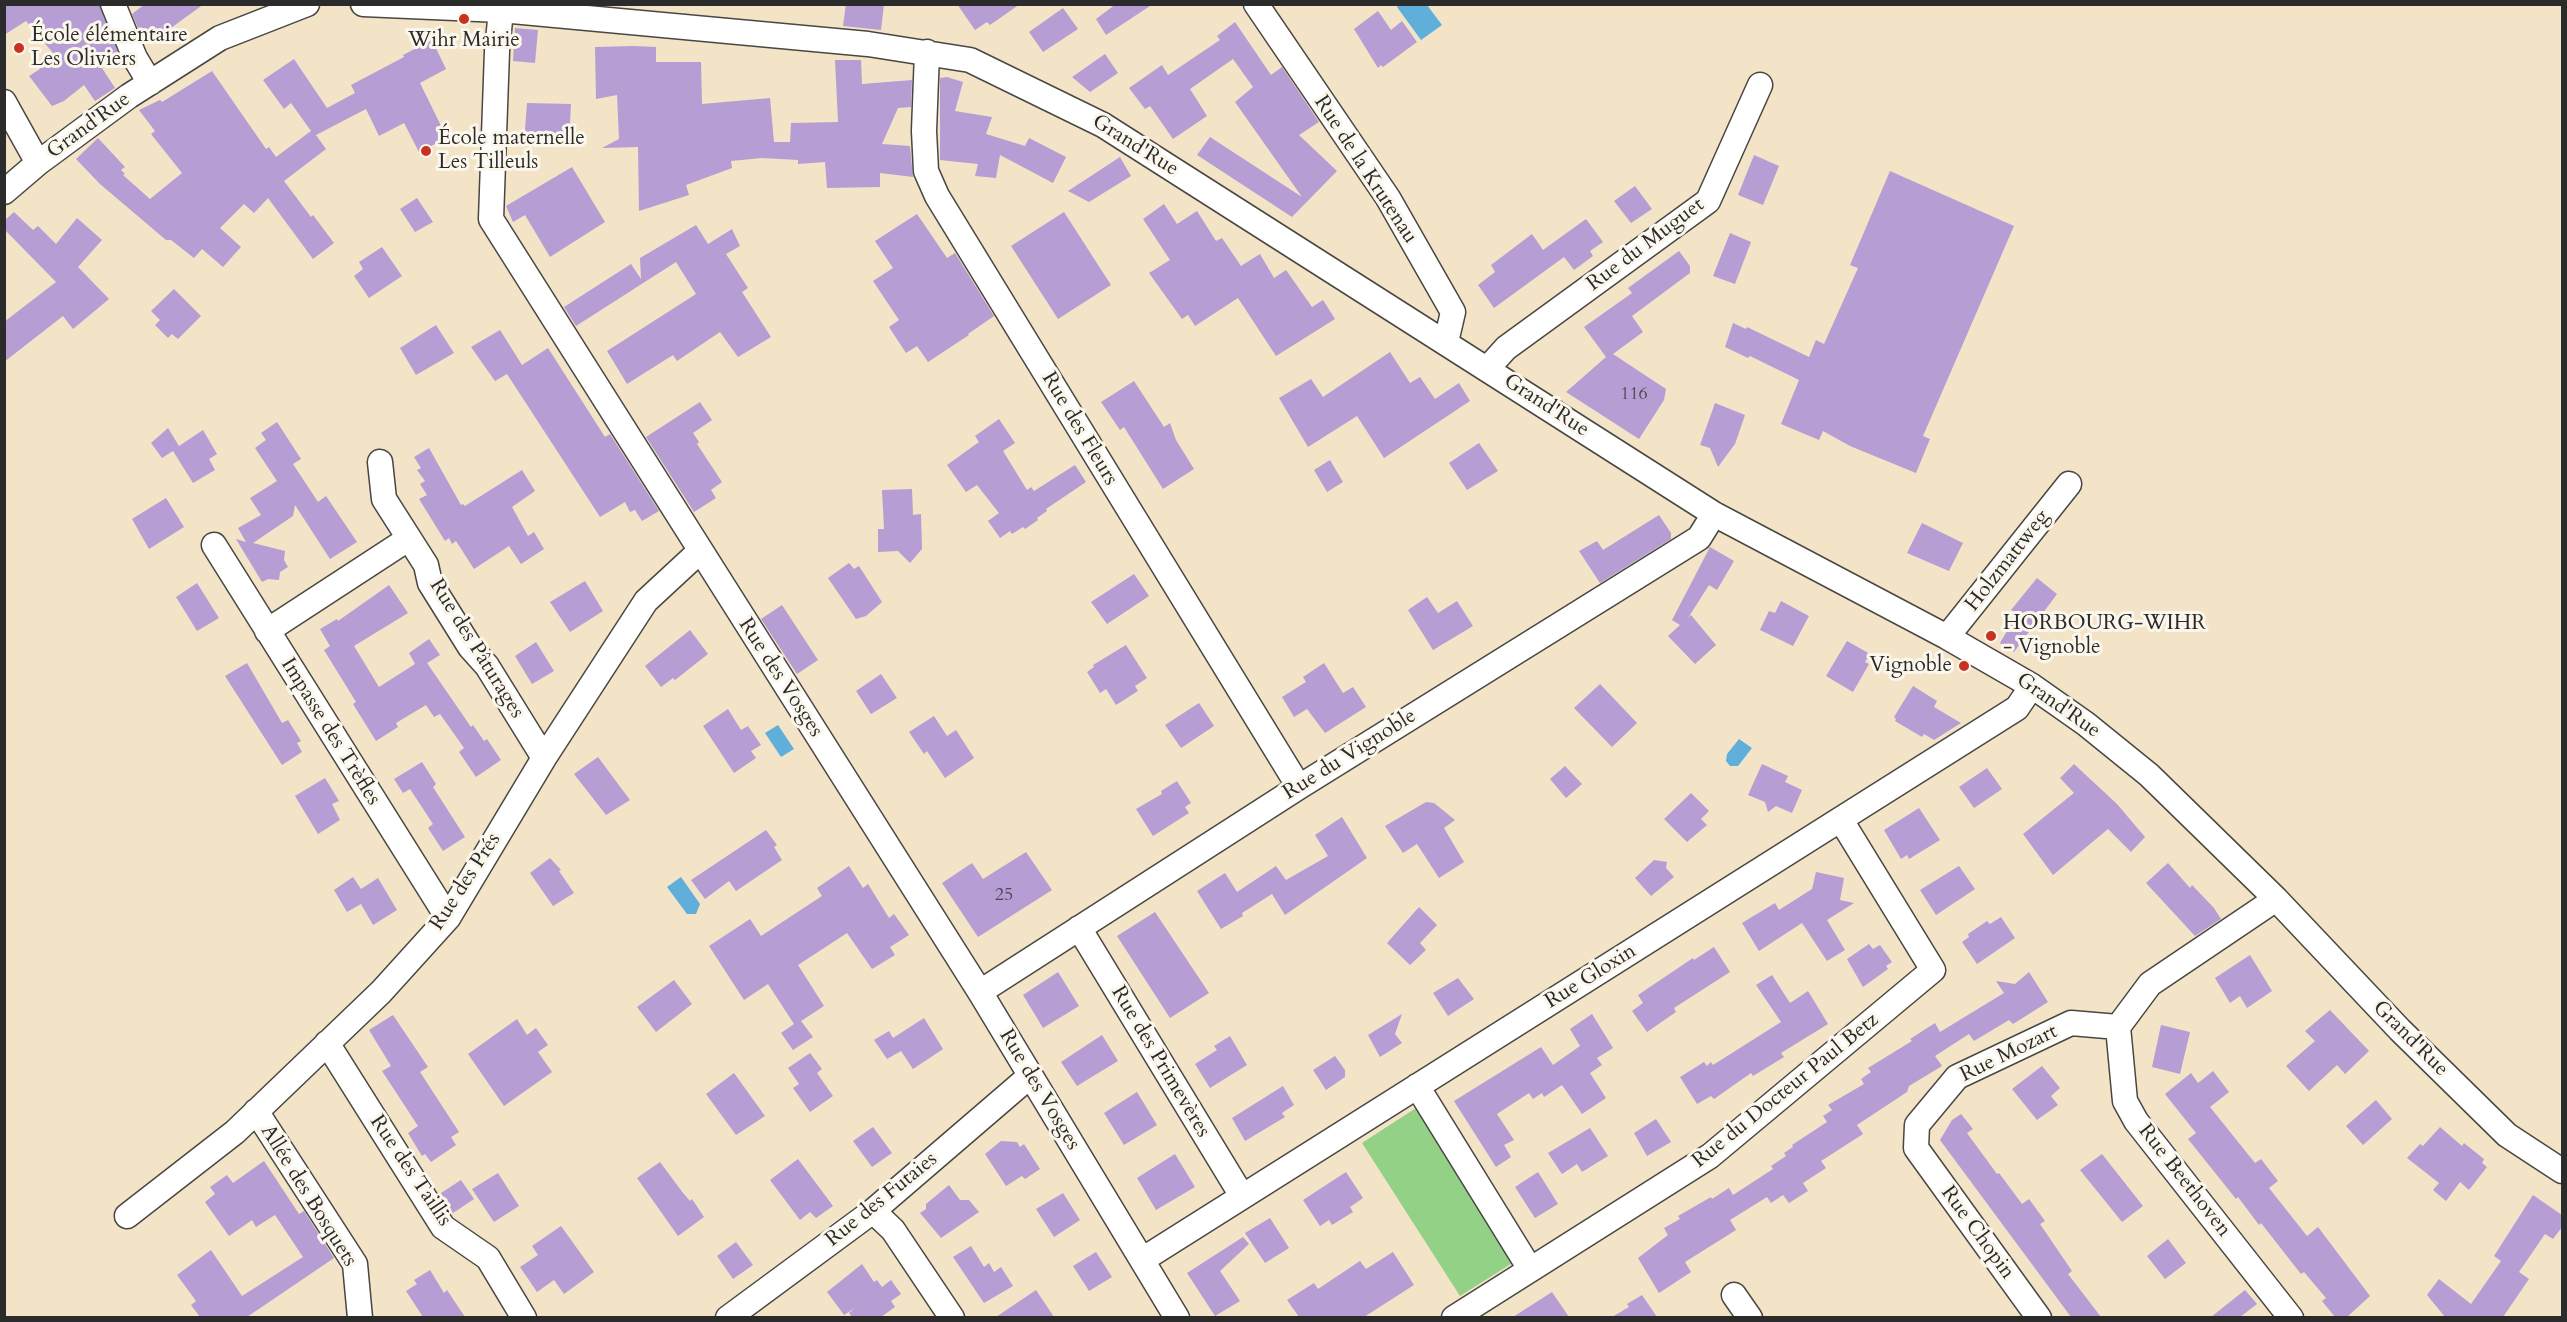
<!DOCTYPE html>
<meta charset="utf-8">
<style>
body{margin:0}
#map{position:relative;width:2567px;height:1322px;overflow:hidden;background:#f3e3c7;font-family:Cardo,serif}
canvas{display:block}
.frame{position:absolute;inset:0;border:6px solid #2b2b2b;pointer-events:none}
</style>
<div id="map">
<canvas width="2567" height="1322"></canvas>
<div class="frame"></div>
</div>
<script>
const g = document.querySelector('canvas').getContext('2d');
g.lineJoin = 'round';
function paint(path, color) { g.fillStyle = color; g.fill(path, 'evenodd'); }
function strokePath(path, color, width, dash) { g.strokeStyle = color; g.lineWidth = width; g.lineCap = dash ? 'butt' : 'round'; g.setLineDash(dash || []); g.stroke(path); }
function write(font, color, halo, rows, align = 'center') {
  g.font = font + ' Cardo,serif'; g.lineWidth = 6; g.setLineDash([]); g.textBaseline = 'middle'; g.strokeStyle = halo; g.fillStyle = color; for (const [text, x, y, turn = 0] of rows) {
    g.save(); g.translate(x, y); g.rotate((+turn || 0) * Math.PI / 180); g.textAlign = isNaN(turn) ? turn : align; if (halo) g.strokeText(text, 0, 0); g.fillText(text, 0, 0); g.restore();
  }
}
const green = new Path2D(`
 M1416,1108L1514,1262L1460,1296L1362,1143Z`);
const water = new Path2D(`
 M1400,4L1427,5L1442,25L1421,40L1397,7Z
 M778,725L794,749L781,757L765,733Z
 M1739,739L1752,748L1738,766H1730L1726,761L1727,754Z
 M681,877L700,904L696,914H687L667,887Z`);
const building = new Path2D(`
 M4,4H99L119,55L100,65L115,88L95,101L84,85L64,101L52,106L29,76L40,69L37,65L53,53L26,21L4,35Z
 M145,4H204L153,41L151,38L144,42L132,14Z
 M846,4H884L881,30L843,26Z
 M957,4H1020L990,25L987,22L975,30Z
 M1116,4H1153L1106,35L1096,19Z
 M1063,8L1078,29L1043,52L1029,32Z
 M1378,11L1391,30L1402,21L1417,42L1383,67L1381,65L1378,68L1354,29Z
 M1235,22L1271,75L1282,67L1319,122L1299,135L1337,171L1292,217L1197,155L1210,137L1302,197L1235,102L1253,87L1233,59L1190,89L1207,116L1173,139L1150,106L1145,109L1129,88L1162,65L1168,75L1220,40L1217,36Z
 M515,28L538,30L535,63L513,61Z
 M432,40L446,69L420,83L447,138L419,152L404,123L379,136L366,109L316,135L326,149L284,181L311,217L313,215L334,243L313,259L268,198L254,213L244,204L220,228L241,247L223,267L202,249L194,258L171,240H166L100,184L76,159L98,138L125,167L121,170L125,174L123,175L150,199L182,173L151,134L155,131L139,110L160,100L162,102L212,71L266,149L269,147L276,157L311,131L291,103L284,109L263,80L294,59L327,108L355,93L351,85L404,57L403,55Z
 M633,46L656,47V62H701L702,104L770,98L774,142H790L791,123L838,122L835,60H861L862,84L912,80L911,107L898,108L882,144L910,146L913,177L880,173V187L827,188L825,162L798,164V160L762,158L731,161L732,168L686,185L689,195L639,211L638,147L602,148L619,139L617,95L596,99L595,47Z
 M1105,54L1118,73L1090,92L1072,77Z
 M947,77L963,82L955,111L992,117L986,134L1025,146L1029,138L1066,157L1053,183L1000,155L996,178L975,176L978,164L940,160V78Z
 M527,103L571,104L570,123L565,128L564,143L524,142Z
 M1754,155L1779,166L1763,205L1738,195Z
 M1120,157L1131,176L1089,202L1068,191Z
 M572,167L605,222L550,257L525,215L513,222L506,206Z
 M1890,171L2014,226L1923,436L1930,439L1916,473L1850,446L1823,431L1819,440L1781,424L1799,380L1750,356L1748,358L1725,347L1733,323L1746,329L1747,327L1809,357L1816,340L1824,344L1858,268L1850,265Z
 M1635,186L1652,209L1631,223L1614,201Z
 M417,198L433,222L415,232L400,209Z
 M1164,204L1177,224L1197,211L1216,241L1222,238L1241,266L1260,254L1274,278L1286,270L1312,307L1323,300L1335,319L1276,356L1238,298L1195,326L1188,315L1182,319L1149,273L1170,260L1143,219Z
 M14,212L33,230L38,226L56,244L77,218L102,240L78,267L109,299L73,329L63,316L4,362V322L56,282L4,229V221Z
 M1064,212L1111,285L1058,319L1011,246Z
 M917,214L947,258L955,253L994,316L968,334L969,335L928,362L917,346L906,353L889,327L899,320L873,281L893,268L875,241Z
 M1586,219L1603,242L1590,251L1593,256L1574,270L1564,257L1494,308L1478,285L1495,272L1491,265L1532,234L1543,250Z
 M696,225L708,244L732,229L740,246L726,254L748,288L742,292L771,337L738,357L720,332L677,361L673,355L627,384L607,351L696,294L676,262L576,326L564,307L631,264L641,279L640,258Z
 M1730,233L1751,242L1735,284L1713,276Z
 M382,247L402,276L369,298L354,276L363,269L359,262Z
 M1679,251L1690,266V273L1632,316L1643,332L1613,354L1666,389L1664,400L1639,439L1566,392L1606,357L1584,327L1632,293L1628,288Z
 M174,289L201,316L178,339L172,334L168,338L155,325L160,320L151,311Z
 M436,325L454,353L416,375L400,348Z
 M500,330L522,365L548,348L605,437L610,434L659,511L642,521L635,510L630,512L625,502L600,517L507,374L495,381L471,347Z
 M1390,352L1410,383L1420,377L1435,399L1459,383L1470,401L1384,458L1357,416L1308,447L1279,398L1311,379L1323,397Z
 M1134,381L1164,427L1170,423L1176,440L1194,469L1163,489L1124,427L1120,430L1101,402Z
 M700,402L712,420L693,433L699,442L697,444L722,482L711,490L716,498L694,512L646,437Z
 M1715,403L1745,415L1735,444L1718,467L1710,448L1700,445Z
 M999,419L1015,443L1003,451L1027,490L1031,487L1034,491L1075,465L1086,482L1046,509L1047,511L1037,518L1038,520L1025,529L1023,527L1012,534L1010,531L1000,538L988,521L999,513L977,485L966,492L947,465L979,442L975,436Z
 M277,422L301,459L293,464L318,502L326,496L357,542L330,559L295,505L293,516L253,543L285,551L284,560L288,567L280,572L279,580L268,579L262,582L236,539L246,542L238,528L261,515L250,498L277,481L255,448L266,440L261,433Z
 M168,428L179,446L203,430L217,454L209,459L215,470L193,483L173,451L162,458L151,443Z
 M1479,443L1498,471L1467,490L1449,463Z
 M429,448L461,505L463,504L465,506L522,470L535,491L512,507L528,536L534,532L544,549L521,564L509,546L474,569L456,541L452,544L449,538L445,541L419,499L427,495L420,484L425,481L417,470L421,468L414,457Z
 M1330,460L1343,482L1327,492L1314,470Z
 M912,489L913,515L921,514L922,549L910,563L898,551L878,552V529H884L882,490Z
 M166,498L184,527L149,549L132,519Z
 M1659,515L1671,533V539L1600,583L1579,551L1597,541L1603,550Z
 M1922,523L1963,543L1949,571L1907,553Z
 M1710,547L1734,561L1717,590L1709,585L1688,618L1691,615L1716,645L1695,664L1668,636L1680,625L1672,620Z
 M849,563L854,569L859,566L882,602L866,616L856,619L828,578Z
 M1134,574L1149,596L1107,624L1091,602Z
 M2037,578L2057,594L2014,652L2000,643L2017,614L2011,610Z
 M585,581L603,611L570,632L550,602Z
 M197,583L219,618L197,631L176,597Z
 M389,585L408,613L354,646L379,687L415,664L409,653L429,639L440,655L427,663L471,727L473,725L484,741L487,739L501,760L476,777L459,752L464,748L440,714L434,717L426,705L396,723L398,727L376,741L353,704L356,702L324,650L330,646L320,629L337,619L338,621Z
 M1427,597L1438,613L1457,601L1473,626L1433,650L1408,610Z
 M1781,601L1809,616L1793,646L1760,630L1769,611L1775,613Z
 M782,605L818,660L797,674L761,619Z
 M690,630L708,654L675,680L673,678L661,687L645,666Z
 M1847,641L1870,654L1865,662L1869,664L1853,692L1826,676Z
 M536,642L554,671L532,684L515,656Z
 M1126,645L1147,678L1135,686L1138,691L1116,705L1106,689L1100,693L1087,672L1094,667L1093,665Z
 M247,663L282,723L288,720L301,741L297,743L302,752L282,765L225,676Z
 M1324,663L1343,693L1353,687L1366,707L1325,733L1307,709L1294,717L1282,697L1306,682L1303,677Z
 M881,674L897,698L871,714L856,691Z
 M1600,684L1637,723L1612,747L1574,708Z
 M1913,686L1937,701L1934,707L1961,723L1934,740L1924,734L1922,737L1895,721L1896,719L1894,717Z
 M1199,703L1214,726L1181,748L1165,725Z
 M728,709L741,730L748,726L761,745L751,751L756,758L734,773L703,726Z
 M934,716L947,736L956,730L974,758L945,778L927,751L924,754L909,732Z
 M598,757L630,800L606,815L574,774Z
 M422,762L436,784L433,787L465,837L443,851L428,828L433,824L410,789L403,793L394,779Z
 M1762,764L1788,776L1785,782L1802,790L1792,813L1776,806L1768,812L1765,802L1748,795Z
 M2074,764L2117,804L2145,837L2131,852L2108,829L2053,875L2023,834L2074,793L2060,778Z
 M1565,766L1582,784L1566,798L1550,779Z
 M1987,768L2002,789L1974,808L1959,787Z
 M325,778L339,801L332,804L340,820L318,834L295,796Z
 M1177,781L1191,803L1185,807L1189,813L1153,836L1136,809L1162,794L1161,791Z
 M1691,793L1709,811L1701,819L1707,825L1687,842L1664,819Z
 M1426,802L1434,803L1455,820L1444,828L1464,862L1439,878L1417,844L1403,853L1385,826Z
 M1919,808L1940,840L1909,859L1907,855L1901,859L1884,830Z
 M1342,817L1367,858L1285,915L1272,894L1242,913L1243,916L1221,929L1197,891L1225,873L1237,892L1276,866L1286,880L1328,856L1315,835Z
 M766,830L777,845L774,847L782,860L736,891L729,881L705,899L691,880Z
 M1026,852L1052,890L978,937L942,883L972,863L983,879Z
 M550,858L561,870L559,871L574,893L553,906L530,873Z
 M1654,860L1667,862L1666,868L1674,877L1651,896L1635,878Z
 M2168,863L2190,888L2192,885L2214,908L2221,919L2195,936L2146,883Z
 M849,866L863,888L868,884L889,918L894,914L909,935L890,947L895,955L872,969L847,933L798,965L824,1006L801,1021L813,1037L793,1050L781,1033L794,1024L768,984L744,1000L709,946L750,919L761,936L822,896L817,888Z
 M1959,866L1975,889L1936,915L1920,890Z
 M1816,872L1844,878L1840,900L1854,903L1827,920L1845,950L1827,961L1802,923L1759,951L1742,923L1775,903L1779,910L1812,889Z
 M353,877L361,889L378,878L397,910L373,925L361,904L347,912L334,890Z
 M1419,907L1437,925L1420,943L1426,950L1410,965L1387,943Z
 M1155,912L1209,993L1170,1018L1117,936Z
 M2001,917L2015,938L1977,964L1962,942L1969,937L1968,934L1987,921L1990,924Z
 M1869,944L1873,949L1880,945L1892,962L1886,966L1888,969L1863,987L1847,959Z
 M1714,947L1730,972L1674,1008L1676,1012L1647,1032L1632,1011L1643,1003L1638,995L1693,958L1694,960Z
 M2250,955L2272,991L2247,1008L2240,996L2230,1003L2215,978Z
 M1058,972L1079,1006L1043,1028L1023,995Z
 M2029,972L2048,1002L2013,1024L2009,1020L1974,1041L1969,1034L1935,1056L1942,1066L1909,1086L1907,1092L1857,1125L1863,1134L1821,1161L1826,1168L1803,1183L1808,1191L1789,1203L1783,1195L1771,1203L1767,1197L1730,1220L1736,1230L1685,1262L1691,1272L1659,1293L1638,1258L1668,1235L1664,1228L1680,1219L1678,1216L1711,1197L1712,1199L1729,1188L1733,1195L1773,1169L1771,1166L1786,1156L1784,1153L1793,1147L1792,1145L1827,1122L1823,1116L1832,1110L1828,1105L1864,1084L1861,1079L1871,1072L1868,1068L1912,1041L1910,1039L1935,1023L1940,1032L2004,993L1996,981L2015,984Z
 M1772,975L1790,1003L1808,991L1828,1024L1781,1053L1784,1057L1753,1076L1751,1073L1714,1099L1711,1096L1697,1104L1680,1077L1704,1062L1707,1066L1711,1062L1713,1065L1781,1022L1756,985Z
 M1458,978L1474,999L1448,1016L1433,993Z
 M674,980L692,1004L656,1032L637,1007Z
 M2330,1010L2369,1051L2345,1074L2337,1065L2309,1091L2286,1066L2315,1041L2305,1031Z
 M1402,1014L1395,1034L1402,1043L1380,1057L1368,1035Z
 M1592,1014L1613,1048L1597,1058L1602,1065L1590,1073L1606,1098L1582,1114L1562,1085L1544,1097L1542,1093L1533,1099L1529,1093L1497,1114L1514,1140L1504,1145L1511,1157L1496,1167L1454,1101L1541,1047L1553,1065L1580,1046L1570,1029Z
 M393,1015L428,1067L420,1072L459,1132L451,1137L456,1145L431,1162L425,1154L422,1156L408,1133L418,1126L382,1071L391,1066L369,1030Z
 M924,1018L943,1049L913,1069L901,1051L887,1059L874,1040L889,1031L893,1038Z
 M517,1019L527,1035L536,1028L548,1045L538,1052L552,1072L504,1106L468,1054Z
 M2161,1025L2190,1032L2180,1074L2152,1067Z
 M1102,1035L1118,1061L1077,1086L1061,1062Z
 M1230,1036L1247,1065L1210,1088L1195,1064L1217,1050L1214,1046Z
 M810,1053L822,1069L817,1073L833,1096L810,1112L793,1088L799,1084L788,1068Z
 M1335,1056L1345,1070V1077L1326,1090L1313,1070Z
 M2042,1066L2060,1088L2051,1096L2058,1105L2037,1120L2012,1089Z
 M2213,1071L2229,1092L2210,1107L2255,1163L2261,1159L2278,1181L2269,1188L2307,1236L2318,1227L2370,1296L2347,1317H2335L2322,1301L2326,1298L2304,1272L2301,1274L2261,1223L2259,1225L2238,1197L2236,1199L2188,1139L2196,1133L2165,1094L2191,1073L2198,1083Z
 M734,1073L765,1116L736,1135L706,1094Z
 M1283,1086L1294,1105L1282,1113L1285,1117L1245,1141L1232,1118Z
 M1137,1092L1157,1125L1124,1145L1104,1113Z
 M2376,1100L2392,1119L2363,1145L2346,1126Z
 M1961,1114L1973,1129L1967,1133L1997,1174L1999,1173L2022,1204L2029,1199L2045,1221L2040,1224L2072,1271L2068,1274L2101,1317H2071L1940,1140L1952,1120Z
 M1656,1119L1671,1142L1647,1156L1634,1133Z
 M873,1127L892,1153L872,1167L853,1141Z
 M2440,1127L2462,1146L2464,1143L2484,1159L2482,1163L2487,1167L2469,1190L2460,1182L2446,1201L2433,1190L2439,1183L2407,1158L2420,1144L2423,1146Z
 M1590,1128L1608,1156L1582,1172L1577,1164L1562,1174L1548,1153Z
 M1001,1141L1017,1142L1020,1147L1024,1144L1040,1169L1025,1179L1022,1176L1006,1186L985,1154Z
 M1175,1154L1195,1187L1156,1210L1137,1178Z
 M2102,1154L2143,1206L2122,1222L2080,1170Z
 M798,1159L833,1206L816,1218L810,1212L800,1220L770,1180Z
 M264,1161L299,1214L304,1211L334,1258L247,1317H200L191,1305L196,1301L177,1275L211,1250L242,1296L303,1257L275,1215L256,1227L252,1220L229,1236L205,1202L215,1194L210,1187L227,1175L233,1183Z
 M660,1162L683,1193L690,1201L692,1199L704,1217L678,1236L637,1178Z
 M1346,1172L1363,1198L1350,1207L1353,1212L1332,1225L1329,1220L1320,1226L1303,1200Z
 M1538,1172L1558,1204L1535,1218L1515,1187Z
 M498,1173L519,1206L494,1222L472,1189Z
 M461,1180L474,1199L453,1213L441,1193Z
 M949,1185L960,1200H969L979,1212L941,1238L920,1213L926,1209V1204Z
 M1063,1193L1080,1220L1054,1237L1036,1209Z
 M2533,1195L2562,1215V1227L2553,1239L2545,1234L2519,1272L2529,1279L2503,1317H2445L2427,1295L2439,1279L2471,1304L2501,1261L2494,1256Z
 M1270,1218L1289,1248L1265,1263L1245,1233Z
 M561,1226L594,1272L564,1294L554,1280L537,1292L520,1267L538,1255L532,1246Z
 M1243,1237L1249,1244L1220,1271L1240,1301L1215,1316L1187,1273Z
 M2168,1239L2186,1263L2165,1279L2147,1256Z
 M736,1242L753,1265L733,1279L717,1256Z
 M971,1246L984,1267L989,1263L994,1272L1001,1267L1013,1286L984,1303L953,1257Z
 M1096,1252L1112,1277L1089,1291L1073,1266Z
 M1393,1252L1414,1285L1364,1317H1299L1287,1300L1314,1283L1318,1289L1360,1261L1366,1269Z
 M862,1264L874,1282L877,1280L882,1287L891,1280L901,1294L891,1301L895,1307L881,1317H852L849,1313L855,1308L844,1315L827,1292Z
 M430,1270L444,1293L447,1290L465,1317H423L406,1291L417,1284L414,1280Z
 M1036,1290L1054,1317H996Z
 M2245,1290L2257,1304L2240,1317H2211Z
 M1552,1292L1569,1317H1513Z
 M1642,1295L1657,1317H1612L1629,1307L1627,1304Z`);
const minor = new Path2D(`
 M113,4L135,58L150,83
 M363,4L501,10L868,44L970,60L1103,125L1714,514L1947,637L2032,686L2086,724L2149,775L2276,899L2400,1030L2507,1135L2562,1171
 M1256,4L1388,198L1453,312L1446,342
 M501,10L497,51L491,219L980,992L1177,1318
 M927,52L924,131L926,171L937,196L1299,787
 M4,102L38,163
 M4,192L38,163L129,96L220,38L307,4
 M1487,369L1506,348L1708,201L1760,85
 M380,462L384,499L426,565L430,583L470,647L487,666L544,758
 M214,545L448,918
 M267,631L408,539
 M1947,637L2069,484
 M1079,928L1242,1196
 M980,992L1299,787L1699,538L1714,514
 M2118,1027L2125,1101L2136,1121L2291,1318
 M327,1043L443,1227L488,1258L524,1318
 M1417,1086L1530,1269
 M256,1111L355,1264L360,1318
 M873,1211L893,1230L952,1318
 M127,1216L235,1132L381,992L448,918L544,758L646,601L700,551
 M1142,1260L2017,708L2032,686
 M1734,1295L1750,1318
 M728,1318L873,1211L1030,1076
 M1454,1318L1710,1156L1933,970L1841,820
 M2039,1318L1916,1148L1917,1125L1957,1077L2071,1023L2118,1027L2150,984L2276,899`);
const markers = [
 [464,19,6,"#c8321e"],
 [19,48,6,"#c8321e"],
 [426,151,6,"#c8321e"],
 [1991,636,6,"#c8321e"],
 [1964,666,6,"#c8321e"]
];
const numberNames = [
 ["116",1634,395],
 ["25",1004,896]
];
const poiNames = [
 ["École élémentaire",31,36],
 ["Les Oliviers",31,60],
 ["Wihr Mairie",464,41,"center"],
 ["École maternelle",438,139],
 ["Les Tilleuls",438,163],
 ["HORBOURG-WIHR",2003,624],
 ["- Vignoble",2003,648],
 ["Vignoble",1952,666,"right"]
];
const streetNames = [
 ["Grand'Rue",89,126,-36],
 ["Grand'Rue",1135,146,32],
 ["Rue de la Krutenau",1365,170,57],
 ["Rue du Muguet",1646,245,-37],
 ["Grand'Rue",1546,406,33],
 ["Rue des Fleurs",1079,429,59],
 ["Holzmattweg",2008,561,-52],
 ["Rue des Pâturages",476,649,58],
 ["Rue des Vosges",780,678,57],
 ["Grand'Rue",2058,706,35],
 ["Impasse des Trèfles",330,732,58],
 ["Rue du Vignoble",1350,755,-32],
 ["Rue des Prés",466,882,-57],
 ["Rue Gloxin",1591,977,-32],
 ["Grand'Rue",2410,1039,45],
 ["Rue Mozart",2009,1054,-26],
 ["Rue des Primevères",1160,1062,59],
 ["Rue des Vosges",1039,1090,59],
 ["Rue du Docteur Paul Betz",1786,1091,-39],
 ["Rue des Taillis",410,1171,56],
 ["Rue Beethoven",2184,1181,52],
 ["Allée des Bosquets",308,1196,58],
 ["Rue des Futaies",882,1200,-39],
 ["Rue Chopin",1977,1233,54]
];
paint(green, '#93d186');
paint(water, '#60afda');
paint(building, '#b69dd4');
strokePath(minor, '#494742', 27);
strokePath(minor, '#fff', 24);
for (const [x, y, r, color] of markers) { const dot = new Path2D(); dot.arc(x, y, r, 0, 2 * Math.PI); g.fillStyle = color; g.fill(dot); strokePath(dot, '#fbf7ec', 2); }
write('18px', '#4e4855', null, numberNames);
write('21px', '#2b2b2b', '#fbf7ec', poiNames, 'left');
write('21px', '#2b2b2b', '#fbf7ec', streetNames);
</script>
